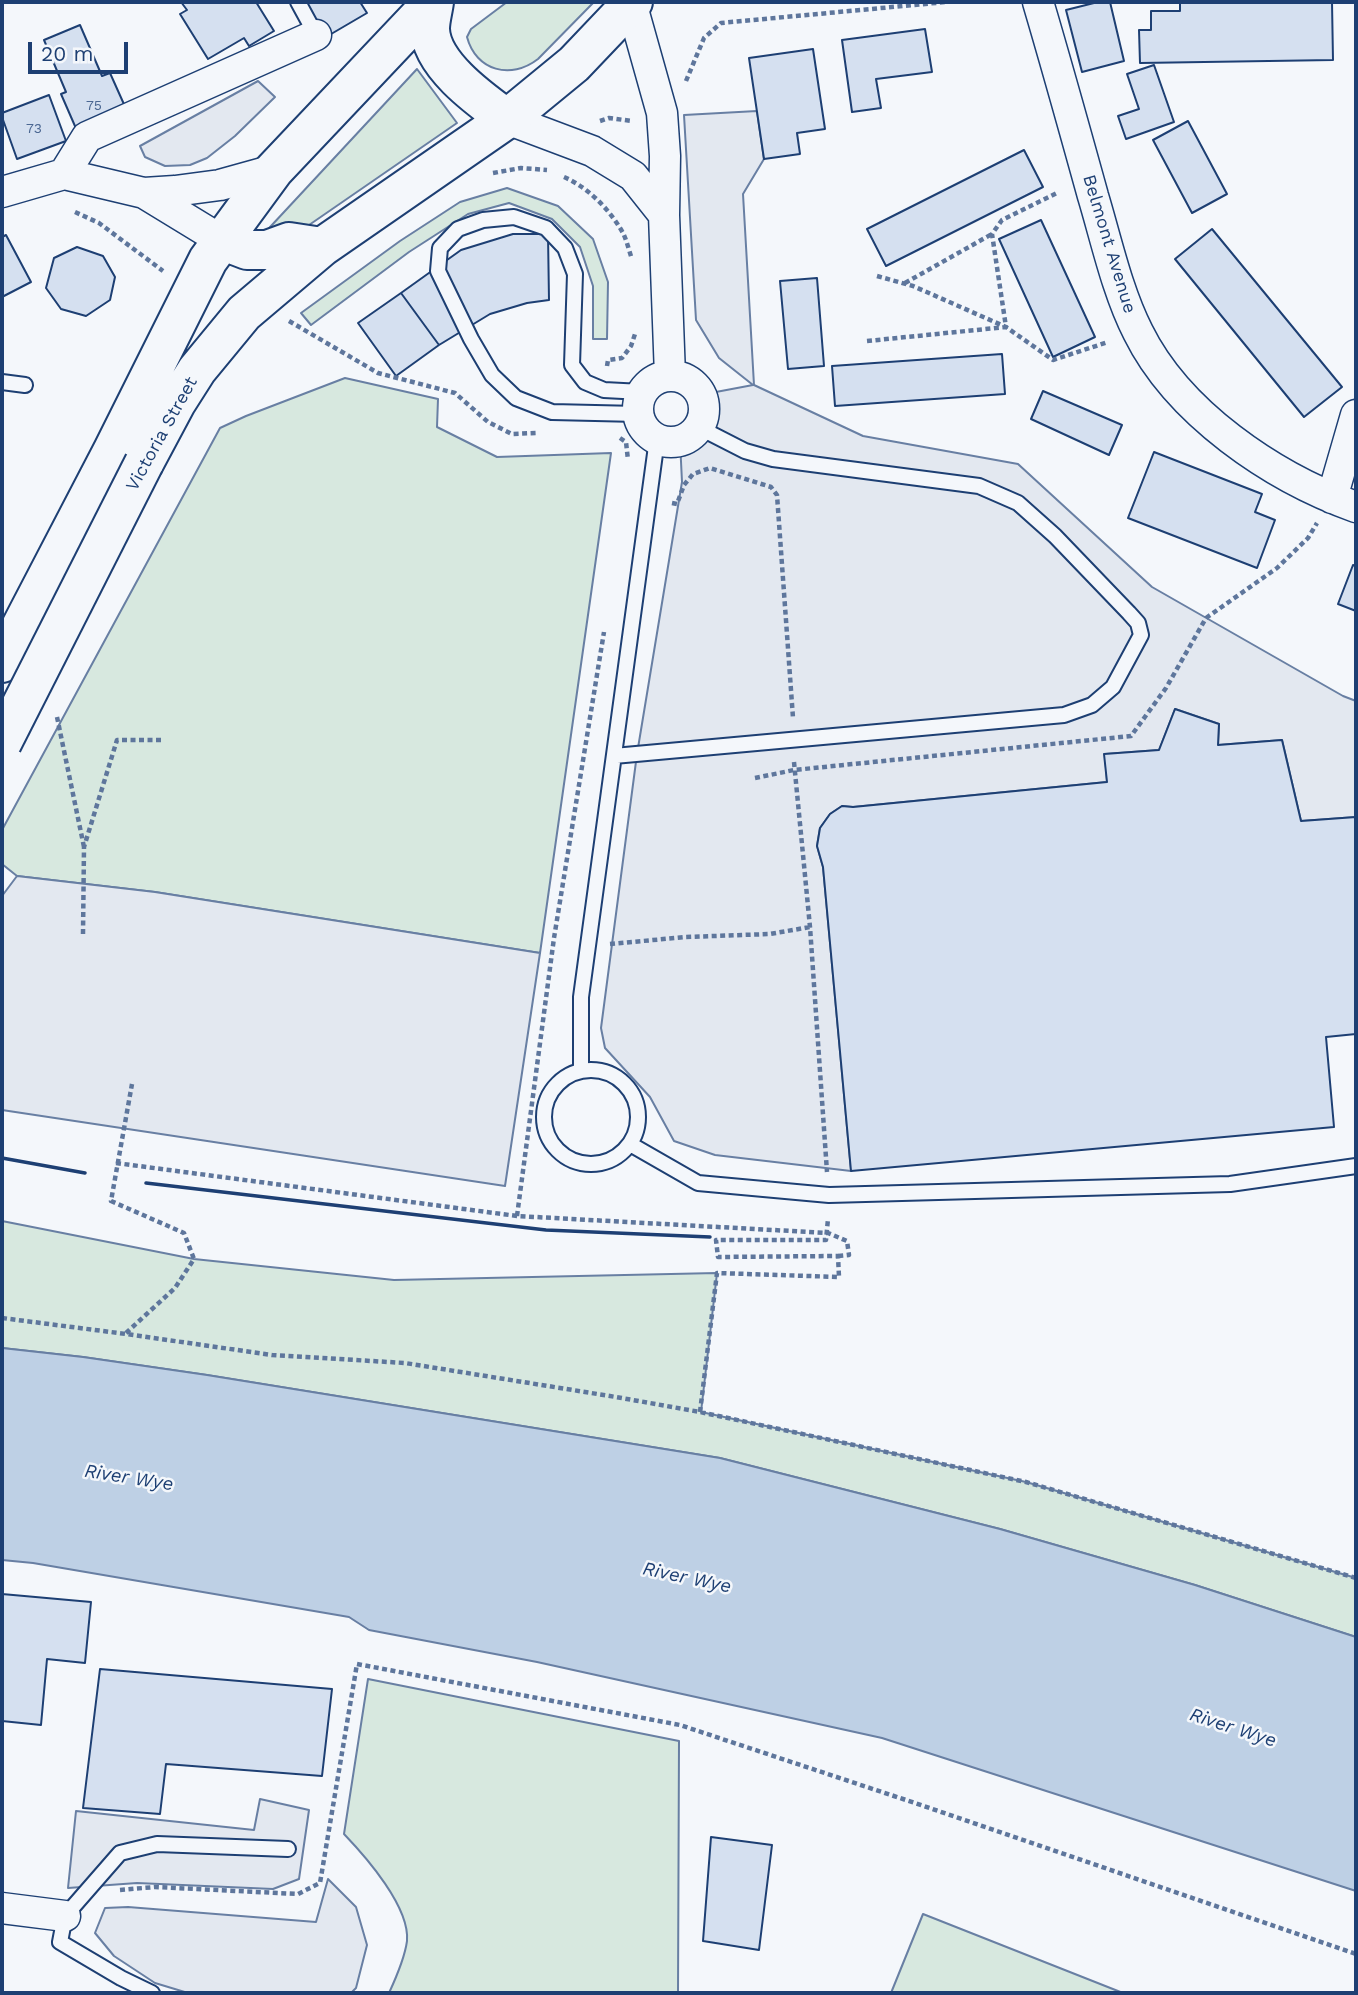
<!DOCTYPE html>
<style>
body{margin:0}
#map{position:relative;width:1358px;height:1995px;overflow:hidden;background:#f4f7fb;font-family:"Work Sans",sans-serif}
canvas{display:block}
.frame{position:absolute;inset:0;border:4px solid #1d3f73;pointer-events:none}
.scale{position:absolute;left:28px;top:42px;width:100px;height:32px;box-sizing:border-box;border:4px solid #1d3f73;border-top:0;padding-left:9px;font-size:21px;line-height:24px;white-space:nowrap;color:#1d3f73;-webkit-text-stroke:5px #f4f7fb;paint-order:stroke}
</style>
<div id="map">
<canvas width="1358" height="1995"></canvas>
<div class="frame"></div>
<div class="scale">20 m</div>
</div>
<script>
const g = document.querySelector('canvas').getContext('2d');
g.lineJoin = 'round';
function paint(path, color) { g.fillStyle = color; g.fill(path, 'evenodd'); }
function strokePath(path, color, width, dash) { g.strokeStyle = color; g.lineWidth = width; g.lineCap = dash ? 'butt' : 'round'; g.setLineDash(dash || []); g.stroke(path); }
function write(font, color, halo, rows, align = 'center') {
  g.font = font + ' "Work Sans",sans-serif'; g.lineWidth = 5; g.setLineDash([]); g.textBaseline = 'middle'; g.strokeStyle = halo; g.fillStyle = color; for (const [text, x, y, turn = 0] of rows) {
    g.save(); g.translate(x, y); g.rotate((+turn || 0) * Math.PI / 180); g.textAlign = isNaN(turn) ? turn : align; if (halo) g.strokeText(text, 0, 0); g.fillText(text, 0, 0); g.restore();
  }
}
const green = new Path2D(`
 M507,2H594L538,59C511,80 476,71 467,37L471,29Z
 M417,69L457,123L296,234L258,240Z
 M507,188L558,206L593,239L608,282L607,339H593V286L580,247L552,219L509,203L468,214L409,252L311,325L301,313L400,241L460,202Z
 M345,378L438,399L437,427L497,457L611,453L540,953L155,892L17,876L2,864V830L220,428L246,416Z
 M2,1221L194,1259L394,1280L717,1273L701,1412L1026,1482L1356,1578V1637L1195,1585L1000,1529L720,1458L207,1375L83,1357L2,1348Z
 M368,1679L679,1741L678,1993H389C395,1980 405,1956 407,1941C410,1907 366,1857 344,1834Z
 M923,1914L1123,1993H891Z`);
const parking = new Path2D(`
 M258,81L275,97L235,136L207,158L190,165L165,166L145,157L140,146Z
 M757,111L764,159L743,194L754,385L863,436L1018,464L1152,587L1343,696L1356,701V817L1301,821L1282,740L1218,745L1219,724L1175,709L1159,750L1105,754L1107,782L853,807L842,806L830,814L820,828L817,846L823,867L851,1171L715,1155L674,1141L650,1097L605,1048L601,1028L637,754L682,482L680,441L690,436L698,427L702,417L703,406L700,395L753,385L719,358L696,320L684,115Z
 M17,876L155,892L540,953L505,1186L2,1110V896Z
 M260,1799L309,1810L299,1879L273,1889L137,1883L68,1888L76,1811L254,1830Z
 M328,1879L356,1907L367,1945L356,1988L351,1993H188L155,1983L114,1956L95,1933L105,1908L128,1907L316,1922Z`);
const water = new Path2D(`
 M2,1348L83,1357L207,1375L720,1458L1000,1529L1195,1585L1356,1637V1891L882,1738L537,1662L369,1630L349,1617L33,1563L2,1560Z`);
const building = new Path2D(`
 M181,2H256L274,31L249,46L244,38L208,59L180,14L187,10Z
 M305,2H360L367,13L326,37Z
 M1098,2H1110L1124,61L1082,72L1066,10Z
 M1180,2H1332L1333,60L1140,63L1139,30H1151V11H1180Z
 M80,25L102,76L110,73L127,111L78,133L61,94L66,92L44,40Z
 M925,29L932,72L876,79L881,108L852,112L842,40Z
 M813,49L825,129L797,133L800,154L764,159L749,58Z
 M1154,65L1174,122L1126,139L1118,116L1139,109L1127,74Z
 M49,95L66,141L17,159L2,117V113Z
 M1188,121L1227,194L1192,213L1153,140Z
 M1024,150L1043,187L886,266L867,229Z
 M1041,220L1095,337L1053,357L999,239Z
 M1212,229L1342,387L1304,417L1175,259Z
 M513,234H548L549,300L527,303L490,314L439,345L401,293L461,250Z
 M6,235L31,282L2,297V237Z
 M77,247L103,256L115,277L110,300L86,316L61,309L46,288L54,258Z
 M817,278L824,366L788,369L780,281Z
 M401,293L439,345L396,376L358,323Z
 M1002,354L1005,394L835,406L832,366Z
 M1043,391L1122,425L1109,455L1031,419Z
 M1154,452L1262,494L1255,512L1275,520L1257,568L1128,518Z
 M1353,565L1356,566V611L1338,604Z
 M1175,709L1219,724L1218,745L1282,740L1301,821L1356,817V1034L1326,1037L1334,1127L851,1171L823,867L817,846L820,828L830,814L842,806L853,807L1107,782L1104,754L1159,750Z
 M2,1594L91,1602L85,1663L47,1659L41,1725L2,1721L3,1653H2Z
 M100,1669L332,1689L322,1776L166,1764L160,1814L83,1808Z
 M711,1837L772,1845L759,1950L703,1941Z`);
const path = new Path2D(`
 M686,81L704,38L721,23L946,2
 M600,121L609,118L632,121
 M493,173L521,168L547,170
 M564,177C589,188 610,210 623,233C627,241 629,251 632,259
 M75,212L99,223L163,271
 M877,276L913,286L1006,327L1053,360L1108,342
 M905,283L992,234
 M289,321L378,373L455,393L488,422L512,434L536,433
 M867,341L1006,327L992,234L1002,220L1059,192
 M607,366L608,360L622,358L631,346L635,334
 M620,438L626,442L628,460
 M672,503L677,504L684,485L693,474L710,468L771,487L777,495L793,718
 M57,717L84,847
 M794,762L810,927L827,1172
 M755,778L794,770L1131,736L1166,688L1206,618L1277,568L1308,538L1317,523
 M83,934L84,847L117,740H164
 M610,944L686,937L770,934L810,927
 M116,1163L517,1216L828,1233L847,1241L849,1255L838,1256
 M517,1216L554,938L604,632
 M2,1318L126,1334L272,1355L405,1363L616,1397L700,1412L1026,1482L1356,1578
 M126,1333L175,1288L194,1259L184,1233L111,1201L132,1084
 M700,1412L717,1273L839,1277L838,1256L718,1257L716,1240H826L828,1219
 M120,1890L155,1887L298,1894L320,1883L357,1664L680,1725L915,1803L1356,1954`);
const service = new Path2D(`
 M298,2L316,35
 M2,382L25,385
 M638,414L552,412L516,398L492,375L471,339L438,271L440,248L458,229L483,220L514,217L546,228L565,248L575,274L572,365L585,382L604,390L642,392
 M614,756L1064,715L1092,705L1113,687L1141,635L1138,623L1129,613L1055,536L1018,503L979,486L773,459L745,451L698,427
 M544 1117a47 47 0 1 1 94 0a47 47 0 1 1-94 0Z
 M581,1070V997L657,439
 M630,1144L698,1183L829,1195L1230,1184L1356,1166
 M152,1993L121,1978L60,1942L65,1916L120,1853L157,1844L288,1849`);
const minor = new Path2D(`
 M628,2L632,6L662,113L665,156L664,215L670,376
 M1038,2C1057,66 1075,131 1093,196C1106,239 1117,291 1138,332C1178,413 1272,477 1356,507
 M507,119L592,151L633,176L664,215
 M64,174L87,137L316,35
 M2,192L64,174L144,193L175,191L220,185L274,170
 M144,193L221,240
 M638 409a33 33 0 1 1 66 0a33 33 0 1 1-66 0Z
 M1332,498L1356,415
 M2,1908L65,1916`);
const trunk = new Path2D(`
 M434,2C433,10 430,20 430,29C431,65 481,100 507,119
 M221,240L247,250H267L289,242L322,247
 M144,463L176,403L197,370L244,313L322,247L507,119L574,64L633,2
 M2,663L113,450L208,260L274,170L433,2`);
const trunkBridge = new Path2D(`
 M2,743L144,463`);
const wall = new Path2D(`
 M2,1158L85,1173
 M146,1183L546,1230L710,1237`);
const numberNames = [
 ["75",94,106],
 ["73",34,129]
];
const streetNames = [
 ["Belmont Avenue",1109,244,73],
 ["Victoria Street",162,434,-61]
];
const waterNames = [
 ["River Wye",129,1478,9],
 ["River Wye",687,1578,12],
 ["River Wye",1233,1728,18]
];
paint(green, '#d7e8df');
strokePath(green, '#687fa3', 2);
paint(parking, '#e3e8f0');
strokePath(parking, '#687fa3', 2);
paint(water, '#bed0e5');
strokePath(water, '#687fa3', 2);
paint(building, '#d5e0f0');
strokePath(building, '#1d3f73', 2);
strokePath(service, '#1d3f73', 18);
strokePath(minor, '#1d3f73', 33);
strokePath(trunk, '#1d3f73', 42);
strokePath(path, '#5e769c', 4.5, [5, 3.5]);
strokePath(service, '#f4f7fb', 14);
strokePath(minor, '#f4f7fb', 30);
strokePath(trunk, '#f4f7fb', 38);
strokePath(trunkBridge, '#1d3f73', 42, []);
strokePath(trunkBridge, '#f4f7fb', 38);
strokePath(wall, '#1d3f73', 3.5);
write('14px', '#4b6792', null, numberNames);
write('18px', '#1d3f73', '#f4f7fb', streetNames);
write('italic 19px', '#1d3f73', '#f4f7fb', waterNames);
</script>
